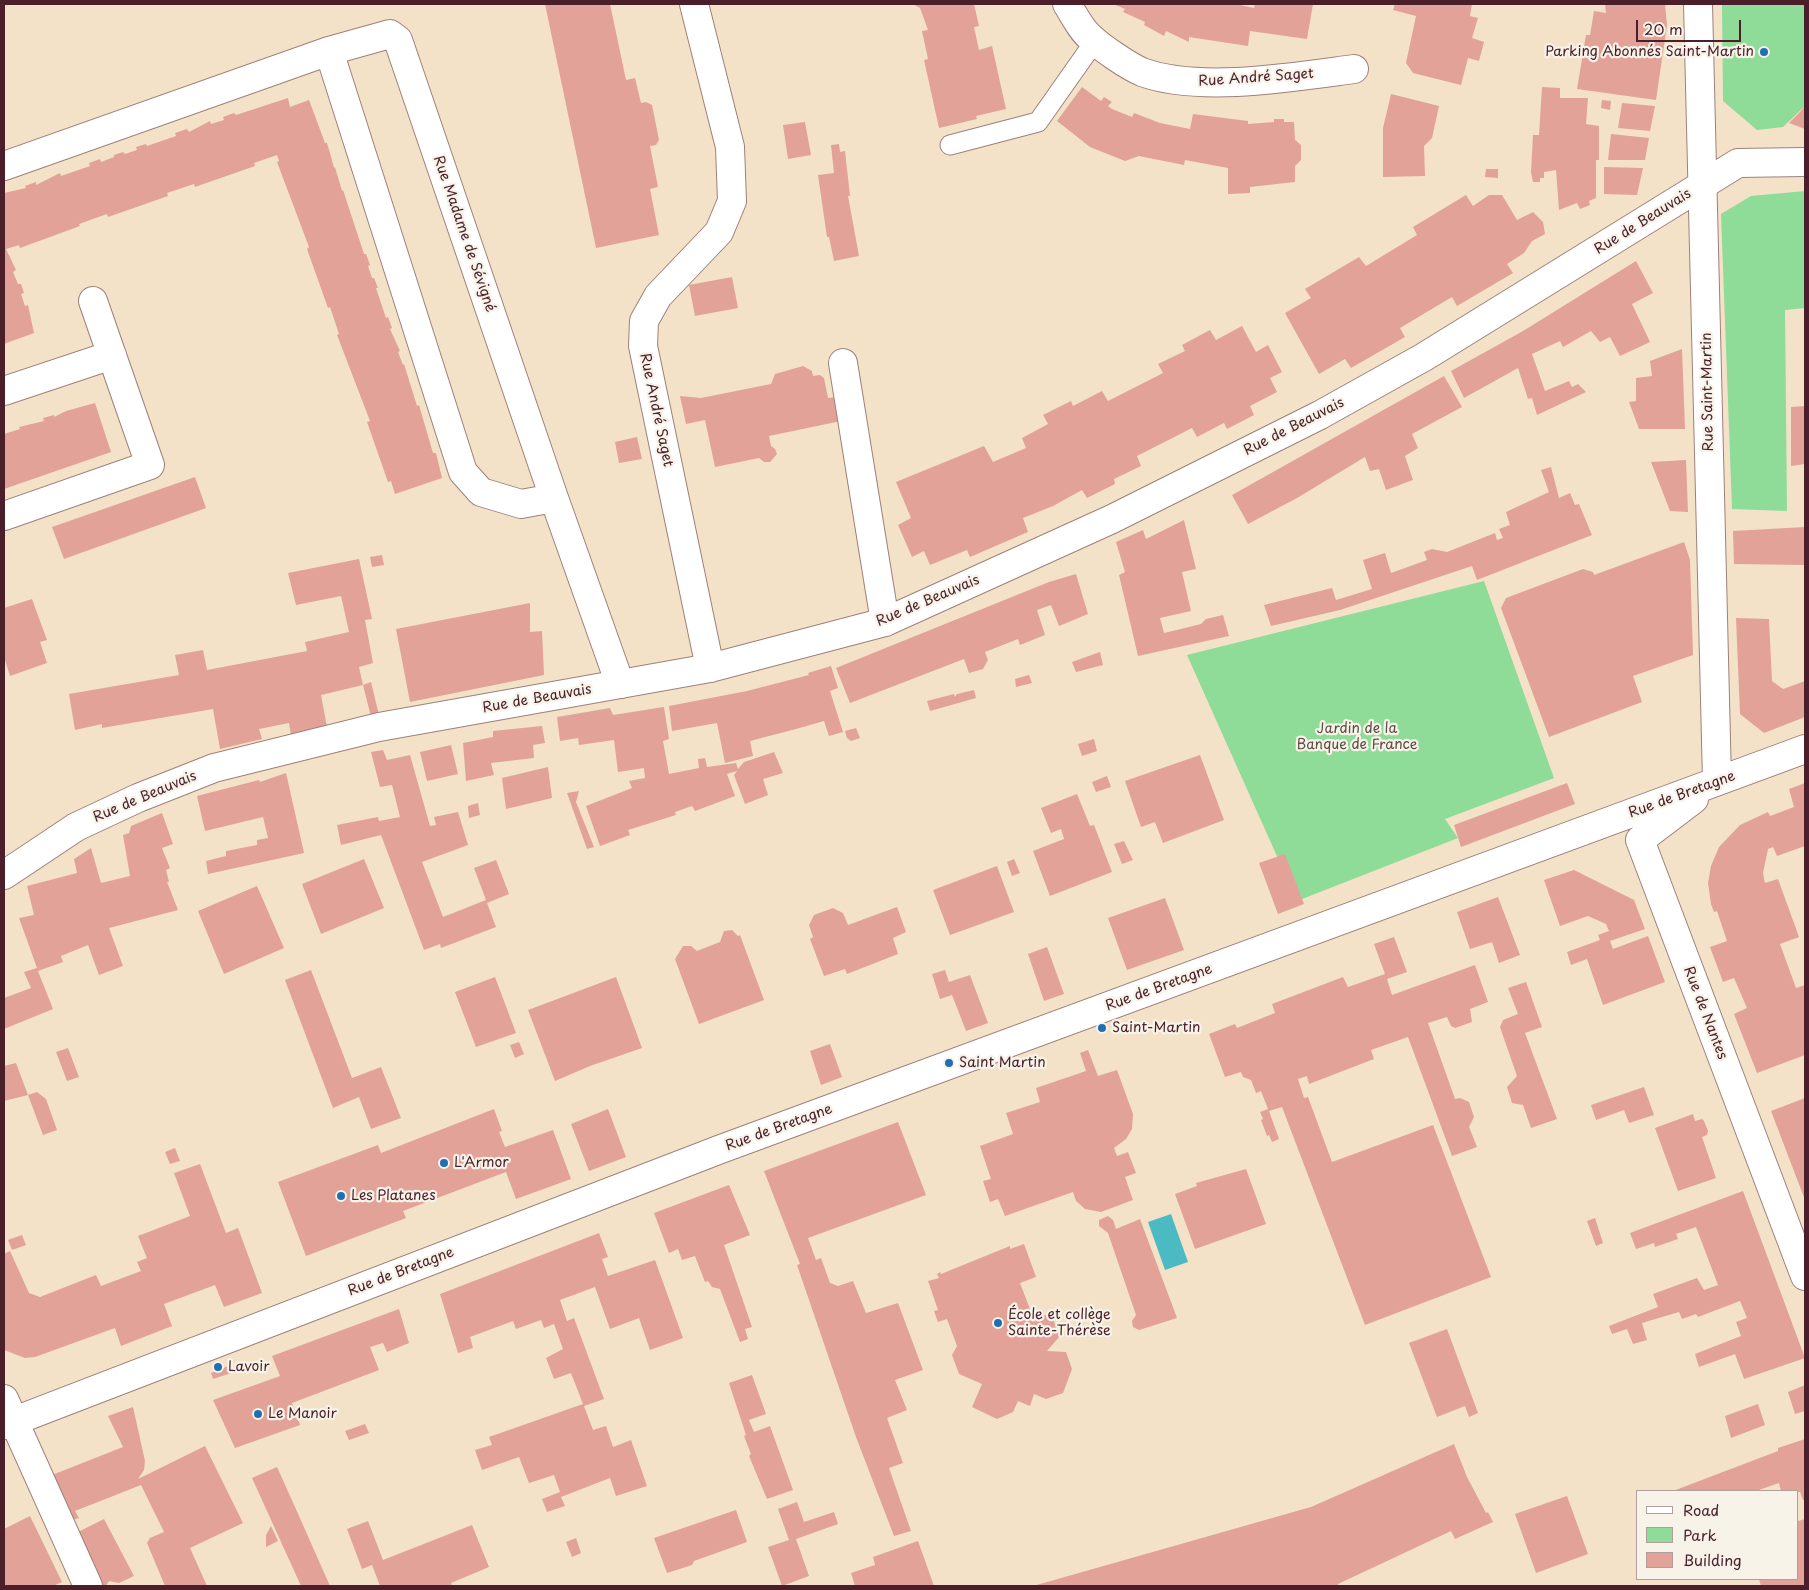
<!DOCTYPE html>
<meta charset="utf-8">
<style>
body{margin:0}
#map{position:relative;width:1809px;height:1590px;overflow:hidden;background:#f3e2c8;font-family:"Playpen Sans",sans-serif}
canvas{display:block}
.frame{position:absolute;inset:0;border:5px solid #4a1f2b;pointer-events:none}
.legend{position:absolute;left:1636px;top:1490px;width:162px;height:90px;box-sizing:border-box;background:#f7f3e8;border:1px solid #b29e9c;margin:0;padding:6px 9px;list-style:none;font-size:15px;color:#4a1f2b}
.legend li{display:flex;align-items:center;gap:10px;height:25px}
.legend b{width:25px;border:1px solid #b29e9c}
.scale{position:absolute;left:1636px;top:20px;width:105px;height:22px;box-sizing:border-box;border:2px solid #4a1f2b;border-top:0;padding-left:6px;font-size:15px;line-height:18px;white-space:nowrap;color:#4a1f2b;-webkit-text-stroke:4px #f7f3e8;paint-order:stroke}
</style>
<div id="map">
<canvas width="1809" height="1590"></canvas>
<div class="frame"></div>
<ul class="legend">
<li><b style="height:6px;background:#fff"></b>Road</li>
<li><b style="height:14px;background:#8fdb98"></b>Park</li>
<li><b style="height:14px;background:#e2a298"></b>Building</li>
</ul>
<div class="scale">20 m</div>
</div>
<script>
const g = document.querySelector('canvas').getContext('2d');
g.lineJoin = 'round';
function paint(path, color) { g.fillStyle = color; g.fill(path, 'evenodd'); }
function strokePath(path, color, width, dash) { g.strokeStyle = color; g.lineWidth = width; g.lineCap = dash ? 'butt' : 'round'; g.setLineDash(dash || []); g.stroke(path); }
function write(font, color, halo, rows, align = 'center') {
  g.font = font + ' "Playpen Sans",sans-serif'; g.lineWidth = 4.5; g.setLineDash([]); g.textBaseline = 'middle'; g.strokeStyle = halo; g.fillStyle = color; for (const [text, x, y, turn = 0] of rows) {
    g.save(); g.translate(x, y); g.rotate((+turn || 0) * Math.PI / 180); g.textAlign = isNaN(turn) ? turn : align; if (halo) g.strokeText(text, 0, 0); g.fillText(text, 0, 0); g.restore();
  }
}
const green = new Path2D(`
 M1722,4H1805V106L1783,127L1757,130L1723,101Z
 M1805,191V308L1785,310L1787,511L1732,509L1721,214L1751,196Z
 M1484,581L1554,778L1445,819L1458,838L1297,901L1187,655Z`);
const water = new Path2D(`
 M1171,1214L1188,1262L1165,1270L1148,1222Z`);
const building = new Path2D(`
 M545,4H610L626,80L635,78L641,103L646,102L652,105L659,140L656,145L650,146L658,187L650,189L659,235L596,248Z
 M913,4H974L979,26L974,27L979,50L992,46L1006,109L976,116L977,119L939,128L924,60L928,59L922,31L928,30L920,8Z
 M1113,4H1235L1254,8L1255,4H1313L1307,39L1250,31L1248,46L1189,37V42L1166,31L1164,36L1144,25L1145,22L1123,12L1125,9Z
 M1395,4H1472L1470,16L1478,18L1472,38L1484,42L1479,61L1468,58L1461,85L1413,73L1406,63L1416,16L1393,10Z
 M1605,4H1665L1667,25L1656,100L1577,89L1586,35H1590L1594,11L1606,13Z
 M1082,87L1101,101L1104,97L1112,102L1108,106L1112,109L1132,117L1134,113L1160,123L1190,129L1193,114L1248,121V124L1274,122V119H1284V122H1294L1295,140L1301,145V160L1295,166V182L1250,187V193L1228,194V168L1185,160L1184,165L1139,156L1125,161L1090,147L1057,121Z
 M1542,87L1560,88V98H1588L1586,124L1599,126V160H1596V198L1589,201L1590,205L1580,209L1577,203L1559,210L1556,170L1544,172V178H1540V182H1533L1531,172L1533,135H1539Z
 M1391,94L1439,106L1432,138L1424,146L1425,176L1383,177V128Z
 M288,98L290,107L309,100L325,143H327L330,153L334,168L335,167L342,191L343,190L364,254H366L370,265L368,266L372,278H374L378,288H376L386,318L388,317L392,328L390,329L400,351L398,352L403,365L404,364L417,406L419,405L433,453H436L442,478L395,494L391,481L388,482L367,422L370,421L337,335L339,334L330,307L328,308L307,249L309,247L277,162L279,161L277,155L254,163L255,166L195,187L194,184L167,193L168,196L108,217L107,214L79,224L80,226L20,248L19,245L6,249L16,270L13,272L18,284H21L24,293L21,294L25,306L28,305L34,333L4,344V193L26,188L25,186L36,182V185L60,173L61,176L90,166L89,163L100,159L101,162L114,157V155L123,152L125,154L137,150L136,147L146,144L147,146L176,136L175,133L187,129L189,132L210,121L211,124L224,120L223,117L234,113L236,115Z
 M1602,100L1611,101L1610,110L1601,108Z
 M1622,103L1655,106L1650,131L1618,128Z
 M1805,106V129L1789,123L1800,112Z
 M805,122L811,155L788,159L783,125Z
 M1611,134L1649,138L1645,160H1608Z
 M839,144L840,152L845,151L850,196H848L859,256L834,261L829,237H827L818,175L834,173L831,145Z
 M1604,167L1643,168L1637,195L1604,194Z
 M1486,169H1498V178L1485,177Z
 M1466,195L1473,206L1489,195H1502L1517,220L1533,212L1543,222L1545,234L1532,241L1524,253L1507,264L1513,273L1457,306L1452,297L1400,328L1405,337L1351,368L1345,359L1319,374L1285,313L1311,298L1305,289L1359,257L1366,266L1417,235L1413,227Z
 M1636,261L1653,293L1632,304L1650,342L1620,356L1610,337L1600,342L1591,331L1563,347L1560,341L1532,354L1545,391L1569,381L1572,387L1578,384L1586,392L1537,415L1532,398L1528,399L1518,368L1464,398L1451,371L1523,331Z
 M732,277L738,308L695,316L689,285Z
 M1242,326L1256,352L1268,345L1282,372L1270,378L1277,392L1250,406L1254,415L1227,429L1224,423L1197,437L1192,428L1137,456L1141,466L1114,479L1115,484L1087,498L1082,490L1053,506L1023,518L1028,532L970,557L967,550L930,565L924,551L912,557L898,525L911,518L896,482L984,446L993,462L1026,448L1022,438L1048,424L1043,415L1071,401L1073,406L1102,391L1108,401L1163,373L1158,364L1185,351L1182,345L1210,330L1216,340Z
 M1682,349L1685,429H1639L1629,402L1636,401V378L1652,376L1650,361Z
 M803,366L812,371L813,376L820,375L824,378L828,398L836,397L841,421L769,436L771,446L775,449L777,454L770,462H764L759,458L715,467L705,420L686,424L680,396L701,398L771,384L775,374Z
 M1444,376L1462,407L1412,434L1418,448L1405,456L1413,480L1386,490L1379,469L1370,471L1365,457L1297,498L1248,524L1232,495Z
 M95,403L111,452L4,489V434L20,429L19,427L44,421L43,418L54,415V417L66,411Z
 M1805,406V464L1791,466V407Z
 M637,437L642,459L619,463L615,442Z
 M1686,460L1688,512L1670,511L1651,462Z
 M1551,467L1559,498L1570,493L1575,505L1579,504L1592,535L1477,580L1472,566L1340,610L1271,626L1264,605L1332,588L1336,600L1372,589L1363,560L1385,553L1391,573L1427,560L1424,552L1432,549L1447,552L1495,533L1497,540L1503,538L1499,529L1510,525L1506,512L1549,492L1541,470Z
 M195,477L206,508L64,559L52,527Z
 M1184,520L1196,569L1182,572L1191,611L1160,618L1164,633L1201,624L1206,619L1223,615L1229,636L1138,656L1119,575L1125,572L1116,542L1143,530L1146,539Z
 M1805,527V565L1734,564L1733,531Z
 M1684,542L1690,560L1693,655L1633,676L1642,702L1549,737L1501,608L1506,598L1583,569L1593,572L1594,575Z
 M382,555L384,565L372,567L370,557Z
 M359,559L372,619L365,620L373,663L359,667L363,685L321,695L327,727L291,735L289,723L259,729L262,739L220,749L213,709L102,728V724L75,730L69,694L179,675L175,655L203,650L207,670L307,651L305,642L349,632L341,596L296,605L288,573Z
 M1076,574L1088,614L1059,626L1051,605L1037,610L1045,635L1020,645L1018,639L985,652L988,660L983,669L969,673L964,659L850,703L836,668L1049,582Z
 M32,599L47,640L40,642L47,663L10,676L4,657V608Z
 M530,603V632L542,631L544,675L410,702L396,629Z
 M1736,618L1769,619L1772,681L1783,689L1805,681V717L1764,733L1740,714Z
 M1100,652L1103,665L1076,672L1072,662Z
 M831,666L838,688L830,691L843,732L829,736L824,721L796,729L750,741L753,756L725,763L717,723L672,731L669,706L747,691L809,675L808,673Z
 M1029,675L1032,683L1016,687L1015,679Z
 M371,682L379,715L371,717L363,685Z
 M974,690L976,698L930,711L927,701L954,694L955,697L957,694Z
 M664,707L669,739L663,741L669,774L699,768L698,759L705,758L707,767L736,763L738,769L744,762L774,752L783,773L763,779L768,795L745,804L734,775L737,771L727,774L735,796L695,811L692,806L675,812L676,815L628,830L630,835L600,846L586,806L632,788L629,781L645,778L644,768L618,772L614,740L579,745L578,738L560,741L557,717L610,708L613,715Z
 M542,726L545,743L533,745L534,758L491,763L494,775L466,781L463,743L493,737V731Z
 M856,728L860,738L851,741L847,738L845,731Z
 M1094,739L1097,751L1082,756L1078,744Z
 M451,745L458,774L427,781L420,752Z
 M383,750L387,760L410,755L430,826L436,825L434,817L458,812L468,845L422,862L443,917L486,900L474,868L496,860L509,894L487,903L496,927L441,948L440,944L424,950L381,835L341,845L337,825L378,817L379,821L400,817L392,785L380,787L371,752Z
 M1200,755L1224,820L1163,843L1155,822L1141,827L1125,781Z
 M548,767L552,798L506,809L502,778Z
 M286,773L304,853L208,874L206,861L226,856V851L257,845V840L268,838L263,817L205,831L197,796L259,780L260,782Z
 M1107,776L1111,787L1096,792L1092,782Z
 M1567,783L1575,804L1461,847L1454,825Z
 M1805,783V846L1777,856L1773,847L1768,849L1763,873L1765,883L1778,879L1799,937L1780,944L1796,988L1805,985V1055L1757,1073L1734,1014L1747,1008L1734,978L1723,982L1710,947L1727,941L1717,911L1714,912L1711,904L1708,883L1711,866L1719,847L1740,825L1768,812L1770,816L1794,807L1789,789Z
 M579,791L576,802L594,847L587,849L567,793Z
 M1077,794L1090,826L1094,825L1112,872L1050,896L1033,851L1064,839L1061,829L1051,833L1041,808Z
 M478,803L480,815L469,818L468,806Z
 M162,813L173,844L162,848L170,868L166,870L169,882H167L178,910L109,928L123,966L99,975L88,945L61,956L63,962L38,971L53,1009L4,1029V998L31,988L24,972L37,968L19,918L34,915L27,886L77,873L74,859L91,848L101,883L130,876L123,835L129,833L131,826Z
 M1124,841L1133,860L1122,864L1114,844Z
 M1285,854L1304,904L1278,914L1259,863Z
 M364,859L384,908L321,934L302,884Z
 M1014,859L1020,873L1012,876L1007,862Z
 M997,866L1014,912L950,935L933,890Z
 M1574,870L1634,900L1645,929L1610,941L1613,949L1648,936L1665,982L1603,1005L1587,959L1571,965L1567,952L1600,940L1598,935L1609,931L1606,924L1588,916L1560,926L1544,880Z
 M257,886L284,948L224,974L198,911Z
 M1498,897L1520,955L1499,963L1492,942L1470,949L1457,912Z
 M1165,898L1184,950L1127,970L1108,918Z
 M897,907L906,932L893,938L898,954L847,974L845,969L824,976L810,939L813,937L809,925L814,915L833,908L843,913L848,925Z
 M732,930L738,936L740,935L764,1000L699,1024L675,959L683,946H691L697,951L720,942L724,931Z
 M1394,937L1407,972L1387,979L1392,995L1475,965L1488,1002L1470,1009L1472,1022L1455,1028L1451,1026L1447,1017L1428,1023L1455,1099L1460,1098L1469,1102L1474,1117L1469,1127L1477,1147L1452,1156L1408,1037L1371,1050L1374,1059L1309,1084L1307,1076L1298,1079L1304,1098L1308,1097L1332,1162L1433,1125L1491,1277L1365,1325L1282,1107L1269,1111L1279,1139L1272,1142L1269,1135L1267,1136L1261,1120L1263,1119L1260,1112L1268,1109L1261,1091L1256,1093L1251,1080L1243,1077L1241,1072L1225,1077L1209,1034L1235,1024L1237,1028L1275,1013L1272,1004L1343,977L1348,987L1385,974L1374,944Z
 M1047,947L1064,994L1044,1001L1028,954Z
 M311,970L352,1078L381,1067L401,1118L371,1129L359,1097L333,1108L285,980Z
 M945,970L949,982L970,975L988,1023L966,1031L952,995L940,999L932,974Z
 M495,977L516,1033L476,1047L455,992Z
 M616,977L642,1048L590,1066L555,1081L528,1010Z
 M1526,982L1542,1027L1525,1033L1557,1119L1531,1128L1523,1105L1512,1103L1507,1087L1517,1076L1500,1027L1503,1020L1518,1014L1508,988Z
 M519,1042L524,1054L515,1058L510,1045Z
 M830,1044L842,1077L821,1085L810,1051Z
 M68,1048L79,1077L67,1081L56,1052Z
 M1088,1050L1098,1076L1117,1070L1133,1114L1132,1129L1126,1139L1114,1148L1117,1156L1128,1152L1136,1173L1125,1177L1133,1200L1101,1212L1085,1209L1076,1201L1073,1192L1005,1216L998,1199L990,1202L983,1181L991,1179L980,1146L1013,1134L1006,1113L1040,1102L1036,1088L1086,1071L1080,1053Z
 M16,1063L28,1095L37,1092L46,1099L57,1130L43,1135L28,1095L4,1101V1066Z
 M1644,1087L1654,1115L1629,1123L1624,1110L1596,1120L1591,1105Z
 M1805,1098V1200L1771,1111Z
 M494,1109L502,1131L499,1132L505,1147L553,1130L571,1179L516,1199L506,1172L403,1211L406,1218L306,1256L278,1182L378,1145L381,1153Z
 M608,1109L626,1157L589,1171L571,1124Z
 M1693,1114L1695,1121L1702,1119L1704,1121L1708,1131L1707,1135L1702,1137L1716,1178L1678,1191L1655,1128Z
 M898,1122L926,1195L808,1238L816,1260L821,1258L830,1283L838,1286L853,1281L866,1313L898,1303L923,1370L895,1380L907,1410L887,1418L903,1463L889,1468L911,1531L894,1536L856,1437L797,1265L800,1264L764,1171Z
 M175,1148L180,1161L170,1164L165,1152Z
 M200,1164L226,1233L238,1228L262,1293L224,1307L215,1285L164,1304L172,1326L121,1346L115,1328L35,1357L25,1358L4,1350V1254L10,1251L29,1293L40,1297L96,1275L101,1286L141,1271L137,1262L147,1258L138,1236L190,1216L174,1173Z
 M1246,1169L1266,1224L1195,1249L1175,1194L1197,1186L1196,1183Z
 M729,1185L750,1235L724,1245L752,1327L745,1329L748,1339L740,1342L720,1289L712,1287L708,1281L705,1282L695,1256L682,1260L678,1249L669,1253L654,1213Z
 M1743,1191L1805,1358L1744,1379L1735,1354L1699,1367L1695,1354L1741,1336L1736,1322L1747,1318L1740,1301L1698,1317L1696,1314L1682,1319L1679,1312L1642,1323L1647,1340L1633,1344L1627,1329L1612,1334L1609,1326L1658,1307L1653,1294L1697,1278L1704,1290L1718,1285L1696,1227L1676,1234L1678,1239L1655,1247L1654,1243L1636,1249L1630,1233Z
 M1108,1216L1113,1220L1116,1229L1140,1219L1177,1318L1139,1330L1133,1327L1132,1321L1136,1315L1108,1233L1099,1226V1220Z
 M1595,1218L1603,1243L1596,1246L1587,1221Z
 M599,1233L608,1257L602,1259L608,1276L655,1260L683,1338L650,1350L639,1318L610,1329L595,1287L560,1300L567,1321L574,1318L604,1399L584,1406L593,1430L606,1426L613,1447L631,1440L647,1486L616,1496L610,1478L561,1497L565,1506L547,1512L542,1499L560,1492L554,1475L529,1483L519,1457L482,1470L475,1450L492,1445L489,1437L583,1404L571,1373L554,1379L546,1358L563,1349L554,1324L544,1328L541,1320L516,1329L513,1321L470,1337L473,1348L458,1353L440,1294Z
 M22,1235L26,1245L12,1250L8,1240Z
 M1024,1244L1036,1277L1020,1283L1033,1317L1040,1314L1052,1317L1060,1336L1047,1351L1066,1352L1072,1369L1063,1393L1046,1399L1034,1394L1030,1406L1018,1401L1013,1412L997,1419L972,1407L982,1384L959,1374L952,1355L957,1346L947,1319L938,1322L934,1311L938,1310L928,1281L939,1278L937,1274L940,1272L941,1274L1005,1248L1010,1246V1249Z
 M399,1309L409,1343L387,1352L383,1343L370,1347L379,1370L292,1403L300,1425L235,1448L213,1400L280,1376L272,1356Z
 M1447,1329L1478,1413L1469,1417L1465,1406L1437,1417L1409,1343Z
 M228,1366L231,1373L213,1379L211,1373Z
 M752,1375L766,1414L749,1420L754,1432L770,1426L793,1490L767,1499L749,1456L751,1454L744,1436L746,1435L729,1383Z
 M1805,1385V1411L1795,1414L1788,1392Z
 M1758,1404L1765,1425L1731,1438L1725,1416Z
 M133,1407L145,1461L144,1470L138,1479L205,1446L243,1523L190,1548L207,1586H165L147,1543L150,1538L164,1532L141,1485L75,1511L79,1518L72,1520L52,1475L123,1447L108,1416Z
 M365,1424L369,1433L349,1440L345,1431Z
 M1805,1439V1500H1803L1800,1492L1781,1491L1779,1483L1756,1491H1673L1778,1451V1448Z
 M1454,1444L1467,1477L1486,1513L1488,1512L1493,1522L1455,1539L1451,1531L1338,1584V1586H1033L1311,1507Z
 M277,1467L295,1507L330,1586H301L252,1478Z
 M1567,1496L1588,1554L1536,1573L1515,1514Z
 M797,1502L804,1522L834,1512L838,1524L796,1539L809,1576L782,1586L768,1547L789,1540L778,1509Z
 M736,1510L747,1542L694,1561L692,1565L667,1573L654,1538Z
 M30,1516L62,1582L53,1586H4V1529Z
 M104,1519L134,1576L119,1583L109,1581L106,1586H103L78,1532Z
 M1805,1519V1586H1761L1759,1579H1798V1521Z
 M368,1521L383,1560L472,1525L489,1567L451,1583L452,1586H380L372,1565L362,1569L347,1529Z
 M271,1526L278,1541L266,1547V1535Z
 M576,1538L581,1553L572,1557L566,1542Z
 M918,1541L934,1586H855L851,1573L875,1565L873,1557Z`);
const lane = new Path2D(`
 M950,145L1038,122L1095,41`);
const street = new Path2D(`
 M694,4L730,147L732,201L719,232L658,296L644,321L643,346L710,668
 M1067,4C1074,15 1081,30 1091,38C1102,48 1128,66 1142,72C1199,93 1294,77 1354,69
 M329,51L390,34L398,40L554,498
 M4,166L329,51L463,472L481,492L521,504L554,498L620,684
 M1704,184L1738,163L1805,162
 M843,363L885,622
 M4,391L112,355
 M4,516L150,465L93,301
 M4,1399L88,1586`);
const secondary = new Path2D(`
 M1698,4L1717,781
 M1640,840L1805,1276
 M1640,840L1694,799
 M4,875L76,827L138,798L214,768L379,727L710,668L885,622L1112,519L1320,415L1424,357L1704,184
 M4,1425L721,1149L1805,749`);
const markers = [
 [1764,52,5,"#1f6fb2"],
 [1102,1028,5,"#1f6fb2"],
 [949,1063,5,"#1f6fb2"],
 [444,1163,5,"#1f6fb2"],
 [341,1196,5,"#1f6fb2"],
 [998,1323,5,"#1f6fb2"],
 [218,1367,5,"#1f6fb2"],
 [258,1414,5,"#1f6fb2"]
];
const poiNames = [
 ["Parking Abonnés Saint-Martin",1754,52,"right"],
 ["Saint-Martin",1112,1028],
 ["Saint Martin",959,1063],
 ["L'Armor",454,1163],
 ["Les Platanes",351,1196],
 ["École et collège",1008,1315],
 ["Sainte-Thérèse",1008,1331],
 ["Lavoir",228,1367],
 ["Le Manoir",268,1414]
];
const streetNames = [
 ["Rue André Saget",1256,78,-4],
 ["Rue de Beauvais",1643,222,-32],
 ["Rue Madame de Sévigné",464,234,71],
 ["Rue Saint-Martin",1708,392,-91],
 ["Rue André Saget",656,410,78],
 ["Rue de Beauvais",1294,427,-27],
 ["Rue de Beauvais",928,601,-23],
 ["Rue de Beauvais",537,699,-10],
 ["Rue de Bretagne",1682,795,-20],
 ["Rue de Beauvais",145,797,-23],
 ["Rue de Bretagne",1159,988,-20],
 ["Rue de Nantes",1705,1013,69],
 ["Rue de Bretagne",779,1128,-20],
 ["Rue de Bretagne",401,1272,-21]
];
const parkNames = [
 ["Jardin de la",1357,729],
 ["Banque de France",1357,745]
];
paint(green, '#8fdb98');
paint(water, '#4cbac3');
paint(building, '#e2a298');
strokePath(lane, '#9e807a', 21);
strokePath(street, '#9e807a', 30);
strokePath(secondary, '#9e807a', 30);
strokePath(lane, '#fff', 19);
strokePath(street, '#fff', 28);
strokePath(secondary, '#fff', 28);
for (const [x, y, r, color] of markers) { const dot = new Path2D(); dot.arc(x, y, r, 0, 2 * Math.PI); g.fillStyle = color; g.fill(dot); strokePath(dot, '#f7f3e8', 2); }
write('14px', '#4a1f2b', '#f7f3e8', poiNames, 'left');
write('14px', '#4a1f2b', '#f7f3e8', streetNames);
write('14px', '#5b4e46', '#f7f3e8', parkNames);
</script>
